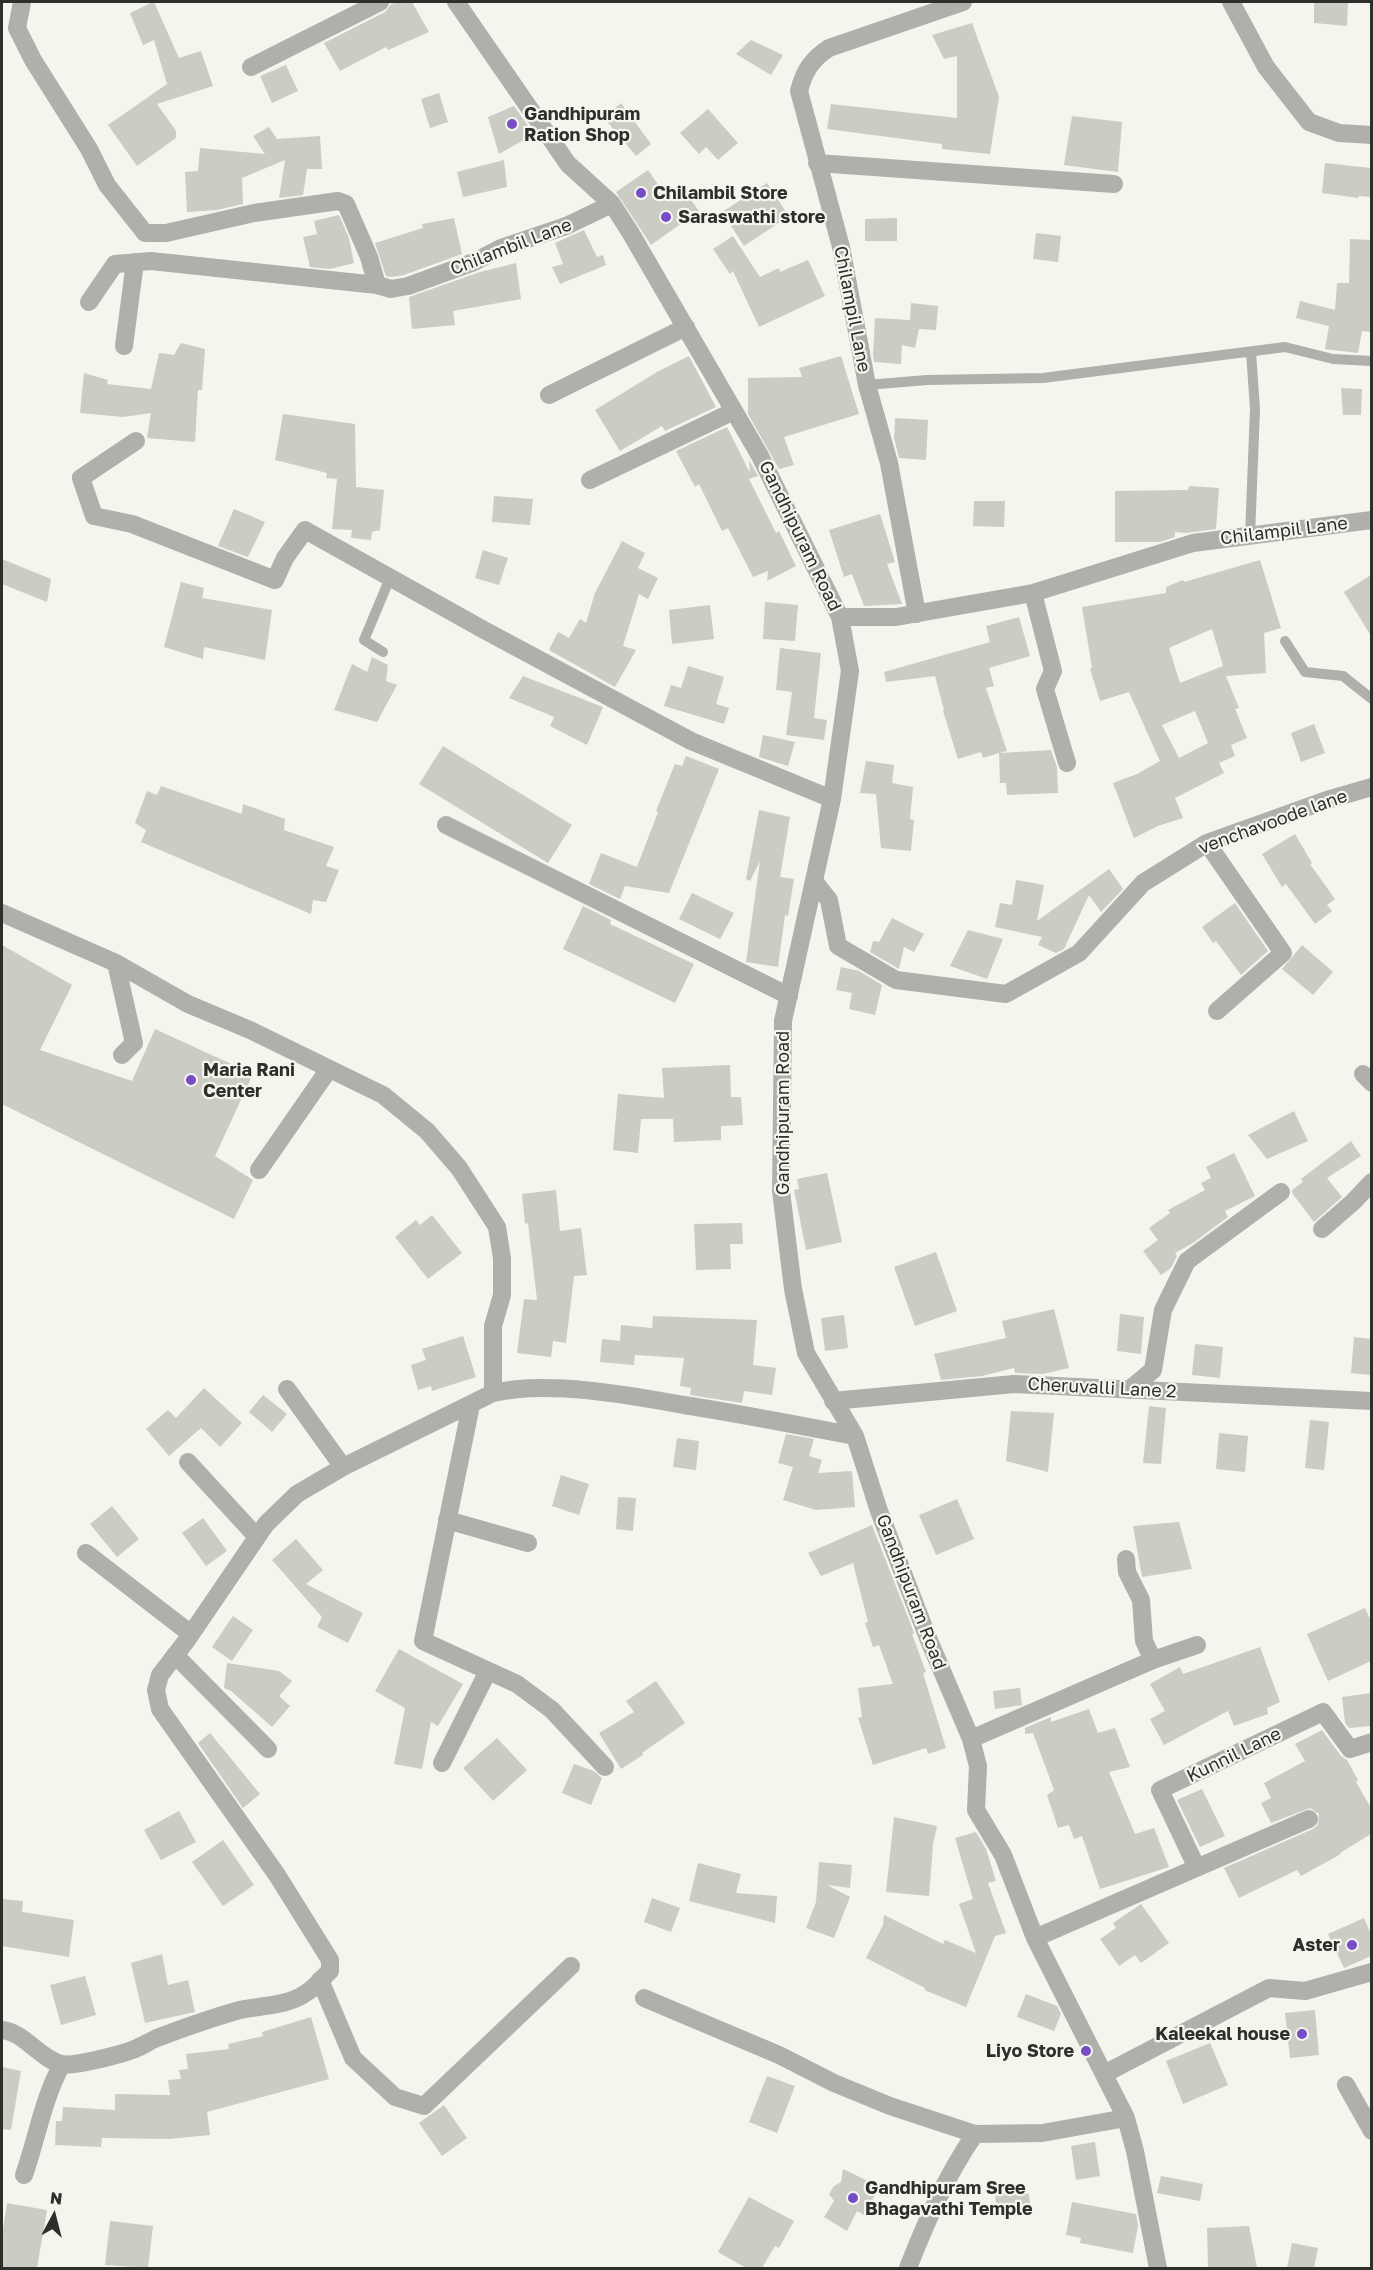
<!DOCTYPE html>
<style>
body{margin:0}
#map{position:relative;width:1373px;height:2270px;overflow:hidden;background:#f4f5ed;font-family:"Golos Text",sans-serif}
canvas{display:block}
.frame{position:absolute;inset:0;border:3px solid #2e2e2b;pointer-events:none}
.north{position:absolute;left:24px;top:2186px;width:60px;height:60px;-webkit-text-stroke:4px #f4f5ed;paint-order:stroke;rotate:7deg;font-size:16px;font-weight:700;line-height:24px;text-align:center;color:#2e2e2b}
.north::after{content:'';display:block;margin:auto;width:21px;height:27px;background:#2e2e2b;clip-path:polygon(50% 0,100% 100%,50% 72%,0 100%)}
</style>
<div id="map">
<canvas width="1373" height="2270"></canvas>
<div class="frame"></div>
<div class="north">N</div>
</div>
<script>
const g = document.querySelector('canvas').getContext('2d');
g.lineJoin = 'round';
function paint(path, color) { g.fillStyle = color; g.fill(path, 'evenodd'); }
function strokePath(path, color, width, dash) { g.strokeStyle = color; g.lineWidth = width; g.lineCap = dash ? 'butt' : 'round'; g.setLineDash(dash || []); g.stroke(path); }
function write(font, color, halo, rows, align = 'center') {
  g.font = font + ' "Golos Text",sans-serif'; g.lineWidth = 4.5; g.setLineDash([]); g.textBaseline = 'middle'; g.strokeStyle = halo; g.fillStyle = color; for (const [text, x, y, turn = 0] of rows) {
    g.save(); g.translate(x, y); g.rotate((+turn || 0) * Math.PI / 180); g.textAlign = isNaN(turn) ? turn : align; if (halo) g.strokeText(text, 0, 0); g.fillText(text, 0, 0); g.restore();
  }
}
const building = new Path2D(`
 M153,2H154L179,58L201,51L213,86L157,104L176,131V138L137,166L108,125L167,84L154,40L143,45L130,13Z
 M398,2H412L429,32L388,50L386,47L340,71L324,43L385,12L391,4Z
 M1314,2H1348L1347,26L1314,23Z
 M972,23L999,97L990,154L942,149V144L827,129L831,104L957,118V56L944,59L932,35Z
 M751,40L783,55L771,75L736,54Z
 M286,65L298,91L272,103L260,76Z
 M439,93L448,122L430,128L421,99Z
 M621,103L651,144L636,156L604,118Z
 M514,106L534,134L499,154L488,117Z
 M708,109L738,143L718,160L706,147L699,154L680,133Z
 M1072,116L1122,122L1118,172L1064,165Z
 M269,127L277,139L320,136L322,169H307L303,195L279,198L285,160L242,178L243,204L217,210L187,212L185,172L198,171L200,148L265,154L253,136Z
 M504,160L507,187L463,197L457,172Z
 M1325,163L1371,168V197L1359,196L1358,198L1322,193Z
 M648,170L668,199L683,189L699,211L651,245L616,192Z
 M767,183L789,216L744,246L722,212Z
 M339,215L349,238L354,263L330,269L310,267L303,237L317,234L314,221Z
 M454,218L462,254L404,275L392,277L386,276L375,243L423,228L422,224Z
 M897,218V241H865V219Z
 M584,230L597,257L603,255L606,265L560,284L552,267L563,264L555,243Z
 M1036,233L1061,236L1058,262L1033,259Z
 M733,236L760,277L779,268L780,272L808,260L825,296L759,327L733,271L730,274L713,249Z
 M1350,239L1371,240V332L1362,331L1358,353L1325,349L1329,326L1296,318L1300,301L1335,310L1337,283H1349Z
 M516,263L521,299L453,311L455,325L412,329L409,297L480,272Z
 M911,303L938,306L936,330L919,329L915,348L902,345L901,364L874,362L873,354L875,318L910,320Z
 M181,343L205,349L202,390H198L195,442L147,438L151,413L123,417L80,413L84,373L108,380L107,384L151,389L159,353L174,355Z
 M689,356L716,407L665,431L662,426L620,451L595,410L657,372Z
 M841,356L859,414L784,437L794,465L779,469L748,414V378L802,377L799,368Z
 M1341,388L1362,389L1361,415H1343Z
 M283,414L355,424L356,487L384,490L380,530L372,532L371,540L351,538L352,530L332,529L337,479L326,478L327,473L275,460Z
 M895,418L928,420L926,460L899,458L894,438Z
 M727,427L750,473L749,460L758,476L749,479L776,533L779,531L796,566L767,581L768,571L753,577L728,528L722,531L699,484L695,487L676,451Z
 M1189,486L1219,488L1216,529L1186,533L1175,532V537L1160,542H1115V491L1188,490Z
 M494,496L533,499L530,525L492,522Z
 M974,501H1005L1004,527L973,526Z
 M234,509L265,522L248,557L218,546Z
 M880,514L895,562L887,564L902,604L864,606L852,574L844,577L829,530Z
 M622,541L645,553L638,568L658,578L648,599L639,594L623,646L636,650L615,687L549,650L558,632L569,638L580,619L586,623L595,593Z
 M483,550L508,558L499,585L475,578Z
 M2,559L51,579L47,602L2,584Z
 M1260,560L1281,628L1264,633L1266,673L1226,676L1239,708L1235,709L1247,738L1231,745L1235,756L1219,763L1224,773L1175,798L1183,818L1158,826L1134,838L1113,783L1137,774L1160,761L1129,692L1100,701L1090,669L1092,668L1082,607L1166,593V587L1183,580L1184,582ZM1212,629L1224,669L1223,666L1180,683L1169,648ZM1195,711L1208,743L1179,758L1162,725Z
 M1371,575V636L1344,592Z
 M181,582L204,588L202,598L272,610L265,660L204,647L203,659L164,647Z
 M765,602L798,605L795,641L763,639Z
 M710,605L714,639L672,644L669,610Z
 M1019,617L1030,656L989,668L994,686L986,688L1007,751L1000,753L1051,750L1057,767L1058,793L1007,795L1006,783H1000L999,753L983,758L981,752L958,759L943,711L944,710L935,676L886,682L884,672L990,642L986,626Z
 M780,648L821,653L814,718L827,720L824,740L786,735L792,692L776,690Z
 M372,657L388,665L386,681L397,685L377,722L334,710L352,664L367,672Z
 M688,666L724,677L716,704L729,708L724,724L664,706L671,685L681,688Z
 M523,676L603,707L587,745L550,726L554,717L509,698Z
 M1314,724L1325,753L1301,762L1291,733Z
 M763,735L795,742L788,766L759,757Z
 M443,746L572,825L548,863L419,784Z
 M686,756L719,769L669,893L625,886L620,899L589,884L601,853L637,867L658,812L656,811L675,764L682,766Z
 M866,761L894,765L892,783L913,787L910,819L914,820L911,851L881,848L876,794L860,793Z
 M161,786L242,814L243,804L285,819L284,830L334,847L326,866L339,870L326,902L313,900L311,914L141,842L146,830L135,823L147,791L157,795Z
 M759,810L790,817L780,877L794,879L788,916L785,915L778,967L746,962L760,861L750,881L746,879Z
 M1295,834L1312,863L1310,864L1335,899L1327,905L1332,911L1315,924L1286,884L1282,887L1262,854Z
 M1109,869L1123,889L1101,912L1089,895L1064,949L1056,953L1038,945L1042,937L995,927L1000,903L1012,905L1016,880L1044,885L1037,921Z
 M692,893L734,913L720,939L679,919Z
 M1235,903L1268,951L1241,975L1216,941L1213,943L1202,927Z
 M583,906L611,920L610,924L694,964L675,1003L563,949Z
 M892,918L924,934L914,952L904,947L899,969L870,952L873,941L879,942Z
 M968,930L1003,939L987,979L950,966Z
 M2,945L72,985L40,1050L132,1081L155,1029L253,1074L215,1156L253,1180L234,1219L2,1104Z
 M1302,945L1333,972L1313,995L1282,969Z
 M841,967L859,971L882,985L875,1015L849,1009L852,993L836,990Z
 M730,1065L731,1097H741L743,1125L721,1126V1140L674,1142L673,1119H641L638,1153L613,1150L618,1094L664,1098L662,1068Z
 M1294,1111L1308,1141L1267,1159L1248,1135Z
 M1351,1141L1361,1156L1327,1178L1342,1197L1314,1222L1292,1193V1190L1303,1182L1301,1179Z
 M1234,1153L1255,1196L1225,1211L1228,1217L1193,1243L1175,1253L1177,1256L1171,1268L1161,1275L1143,1251L1158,1240L1149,1228L1170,1213L1168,1210L1205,1190L1201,1183L1211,1178L1206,1167Z
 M827,1173L842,1242L806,1250L794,1190L799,1189L797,1179Z
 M556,1190L560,1231L581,1228L587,1275L574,1276L566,1343L553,1341L551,1357L517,1353L524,1299L537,1300L528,1223L525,1224L522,1194Z
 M432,1215L462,1253L428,1279L395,1237L416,1220L420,1225Z
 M742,1223L743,1244H730L731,1269L696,1270L694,1224Z
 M936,1252L957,1311L915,1326L894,1267Z
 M1054,1309L1069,1368L1043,1374L1015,1373L1014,1368L982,1376L941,1380L934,1354L1006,1338L1002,1321Z
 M1120,1314L1144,1317L1141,1354L1117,1351Z
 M844,1315L848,1348L825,1351L821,1318Z
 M653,1316L757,1320L753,1365L776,1368L772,1395L744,1391L742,1403L690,1395L691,1388L680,1386L684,1358L635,1355L634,1365L600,1362L602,1339L620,1341L621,1325L652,1328Z
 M463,1336L476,1377L432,1391L431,1386L418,1390L411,1365L426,1360L422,1349Z
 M1354,1337L1371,1339V1375L1351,1373Z
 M1195,1344L1223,1347L1220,1378L1192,1375Z
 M204,1388L242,1423L220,1447L201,1428L169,1456L146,1429L168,1410L176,1418Z
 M263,1395L287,1414L272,1432L249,1412Z
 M1149,1406L1166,1408L1161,1464L1143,1463Z
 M1011,1411L1054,1413L1048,1472L1006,1461Z
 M1310,1420L1329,1422L1324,1470L1305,1468Z
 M1219,1433L1248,1436L1245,1472L1216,1469Z
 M786,1434L814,1439L809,1456L822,1460L818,1473L852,1471L855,1507L816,1510L783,1500L793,1467L778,1463Z
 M677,1438L699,1441L696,1470L673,1467Z
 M561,1475L589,1484L579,1515L552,1506Z
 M618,1497L636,1498L633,1531L616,1529Z
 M957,1499L974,1539L936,1555L919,1515Z
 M112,1506L139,1539L117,1557L90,1524Z
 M203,1518L227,1551L206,1566L182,1533Z
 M1179,1522L1192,1569L1142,1577L1133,1526Z
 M872,1525L913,1630L914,1634H912L926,1672L923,1673L946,1748L928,1754L926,1748L873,1765L858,1718L862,1717L858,1688L893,1684L879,1645L873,1647L865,1623L868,1622L853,1563L821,1576L808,1553Z
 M296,1539L323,1570L306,1584L363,1613L348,1643L317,1627L322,1617L272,1560Z
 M1365,1608L1371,1621V1661L1328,1681L1307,1634Z
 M233,1616L253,1630L232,1661L212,1647Z
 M1260,1647L1280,1702L1267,1708L1268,1714L1234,1726L1228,1711L1164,1745L1150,1719L1165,1711L1150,1684L1180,1667L1183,1674Z
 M399,1649L463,1684L438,1726L431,1722L422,1769L394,1764L405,1708L375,1691Z
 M227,1663L279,1671L292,1681L279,1696L290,1706L272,1727L231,1691L224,1688Z
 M656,1681L685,1723L642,1753L643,1755L621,1769L599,1733L634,1712L626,1701Z
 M1020,1688L1022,1705L995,1709L993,1691Z
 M1371,1693V1726L1349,1728L1345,1723L1342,1697Z
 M1089,1709L1098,1733L1115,1728L1130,1767L1109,1772L1135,1834L1154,1828L1169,1867L1100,1889L1082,1836L1074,1839L1069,1825L1058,1828L1047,1795L1054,1790L1033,1733L1025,1734V1728L1051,1717V1722Z
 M1322,1730L1341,1756L1347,1760L1358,1780L1356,1782L1371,1808V1834L1340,1853L1341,1854L1301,1876L1297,1870L1239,1898L1224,1868L1313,1829L1318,1825L1319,1814L1310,1808L1271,1823L1261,1803L1271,1798L1264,1783L1305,1761L1295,1744Z
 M210,1733L260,1794L243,1808L198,1743Z
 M497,1738L527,1770L493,1801L463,1768Z
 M574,1764L594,1771L602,1778L591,1805L562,1793Z
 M1202,1789L1225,1836L1200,1847L1177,1800Z
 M179,1811L196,1842L161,1860L144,1830Z
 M894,1817L937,1826L933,1844L929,1896L886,1892Z
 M976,1832L986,1849L996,1881L988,1883L1006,1933L995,1936L966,2007L924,1990L925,1988L866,1958L883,1925L884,1915L943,1944L945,1940L976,1953L959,1904L973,1899L955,1838Z
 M223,1840L254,1885L223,1906L192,1862Z
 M819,1862L852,1865L850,1888L827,1885L850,1897L834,1938L806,1928L816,1902Z
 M698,1863L741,1874L736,1893L777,1896L775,1923L689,1901Z
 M652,1898L680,1908L671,1932L644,1922Z
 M2,1899L23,1901L22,1912L74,1920L69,1957L2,1946Z
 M1141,1904L1169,1943L1141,1963L1135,1955L1119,1966L1100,1939L1116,1928L1113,1923Z
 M1364,1918L1371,1934V1956L1344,1968L1328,1934Z
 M162,1954L168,1985L188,1980L195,2012L145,2023L131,1963Z
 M85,1976L96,2015L61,2025L50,1985Z
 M1026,1994L1057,2006L1061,2014L1054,2031L1017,2017Z
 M1315,2010L1319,2055L1290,2058L1285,2013Z
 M311,2017L329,2079L207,2112L210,2135L169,2139L102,2138L101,2147L55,2145L56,2121H62L63,2107L115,2110V2094L170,2095L168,2080L181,2079L179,2070L188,2069L186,2054L229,2049L228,2044L263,2036L262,2032Z
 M1210,2043L1228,2085L1183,2104L1166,2061Z
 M2,2067L21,2071L11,2130L2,2129Z
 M767,2076L795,2086L777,2133L749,2122Z
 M444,2105L467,2138L442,2156L419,2123Z
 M1095,2142L1100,2176L1076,2180L1071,2146Z
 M843,2169L870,2182L875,2195L864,2215L857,2211L847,2231L824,2217L834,2201L829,2194L834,2186L841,2182Z
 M1161,2176L1203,2184L1200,2201L1157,2193Z
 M1011,2190L1029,2194L1031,2212L997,2215L995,2192Z
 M749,2197L794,2221L779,2248L775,2246L762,2268H746L718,2252Z
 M1072,2202L1136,2214L1138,2226L1133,2253L1080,2243L1081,2238L1066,2235Z
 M7,2203L47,2210L37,2268H2V2236Z
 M110,2221L153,2226L148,2268L105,2265Z
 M1249,2226L1257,2268H1208L1207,2228Z
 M1292,2243L1318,2248L1314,2268H1287Z`);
const service = new Path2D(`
 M867,385L927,380L1043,378L1285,347L1333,359L1372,361
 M1250,536L1255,409L1251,352
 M1285,641L1305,672L1343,676L1372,699
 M383,652L364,640L390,578`);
const minor = new Path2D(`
 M22,2L17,28L33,60L89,149L107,185L145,233H166L254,213L338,201L346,204L369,257L377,285L391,289L408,286L474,262L501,248L566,226L612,204
 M456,2L568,164L612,204L630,232L759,454L840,617L850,671L832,799L783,1021L781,1191L793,1289L806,1353L855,1436L879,1511L928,1638L971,1739L978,1766L976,1810L1003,1855L1035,1938L1126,2118L1135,2151L1158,2268
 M1231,2L1266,67L1309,122L1339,133L1372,135
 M251,67L380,2
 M817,163L1114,184
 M89,302L115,264L151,261L377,285
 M124,346L135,262
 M549,395L686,327
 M136,441L81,478L94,516L132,524L275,580L285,558L305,530L484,630L691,741L832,799
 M590,480L734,411
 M1033,593L1053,671L1045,689L1067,763
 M917,614L889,463L867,385L841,247L799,91C804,71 812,59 829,48L963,2
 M840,617H896L1033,593L1193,543L1372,520
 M446,825L789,996
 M1207,843L1283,953L1217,1011
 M814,881L829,900L838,946L896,980L1006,994L1079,953L1143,883L1207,843L1327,800L1372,787
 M2,913L116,963L188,1004L250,1030L383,1095L427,1131L459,1168L497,1227L502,1258V1295L493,1326V1393
 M116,963L134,1043L122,1055
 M1363,1074L1372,1083
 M259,1170L329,1069
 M1322,1229L1353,1202L1372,1182
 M287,1389L343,1467
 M1129,1390L1153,1370L1163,1310L1187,1261L1281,1192
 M833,1401L1014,1384L1372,1401
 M471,1405L423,1641L517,1684L552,1710L605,1767
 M188,1462L257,1537
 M447,1520L528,1543
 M86,1553L191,1634
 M1126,1559L1127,1572L1141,1600L1144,1641L1153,1660
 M175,1655L268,1749
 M971,1739L1153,1660L1197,1645
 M442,1763L488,1671
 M1196,1866L1160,1790L1323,1712L1350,1749L1372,1742
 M1035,1938L1309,1819
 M320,1980L353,2058L395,2097L424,2106L571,1966
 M644,1998L779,2055L834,2083L890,2106L975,2134L1042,2133L1126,2118
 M2,2030C24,2032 39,2058 61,2064C73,2067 124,2054 137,2048C144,2045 150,2041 157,2038C183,2028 209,2019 236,2011C259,2005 286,2007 306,1993C315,1988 322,1978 330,1971V1960L277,1875L160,1709L156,1690L160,1675L187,1640L266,1524L297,1494L343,1467L493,1393C547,1380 629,1395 684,1405C741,1414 798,1425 855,1436
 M1104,2074L1269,1988L1305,1991L1372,1972
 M1346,2085L1372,2131
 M24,2175C37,2138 43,2099 62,2064
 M908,2268C926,2222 946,2176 975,2134`);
const markers = [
 [512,124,6,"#774dc6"],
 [641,193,6,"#774dc6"],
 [666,217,6,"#774dc6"],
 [191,1080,6,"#774dc6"],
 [1352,1945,6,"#774dc6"],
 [1302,2034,6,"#774dc6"],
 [1086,2051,6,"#774dc6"],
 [853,2198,6,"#774dc6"]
];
const poiNames = [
 ["Gandhipuram",524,114],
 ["Ration Shop",524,135],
 ["Chilambil Store",653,193],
 ["Saraswathi store",678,217],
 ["Maria Rani",203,1070],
 ["Center",203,1091],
 ["Aster",1340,1945,"right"],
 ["Kaleekal house",1290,2034,"right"],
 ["Liyo Store",1074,2051,"right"],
 ["Gandhipuram Sree",865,2188],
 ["Bhagavathi Temple",865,2209]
];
const streetNames = [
 ["Chilambil Lane",511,247,-21],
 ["Chilampil Lane",852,309,79],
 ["Chilampil Lane",1284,531,-7],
 ["Gandhipuram Road",800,536,64],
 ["venchavoode lane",1273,822,-20],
 ["Gandhipuram Road",783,1113,-90],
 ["Cheruvalli Lane 2",1102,1388,3],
 ["Gandhipuram Road",911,1592,69],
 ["Kunnil Lane",1234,1755,-26]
];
paint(building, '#cbccc4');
strokePath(service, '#afafac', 10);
strokePath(minor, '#afafac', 18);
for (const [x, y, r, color] of markers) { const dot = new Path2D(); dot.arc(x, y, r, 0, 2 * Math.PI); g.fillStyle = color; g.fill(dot); strokePath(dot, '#f4f5ed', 2); }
write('bold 18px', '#2e2e2b', '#f4f5ed', poiNames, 'left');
write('18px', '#2e2e2b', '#f4f5ed', streetNames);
</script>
